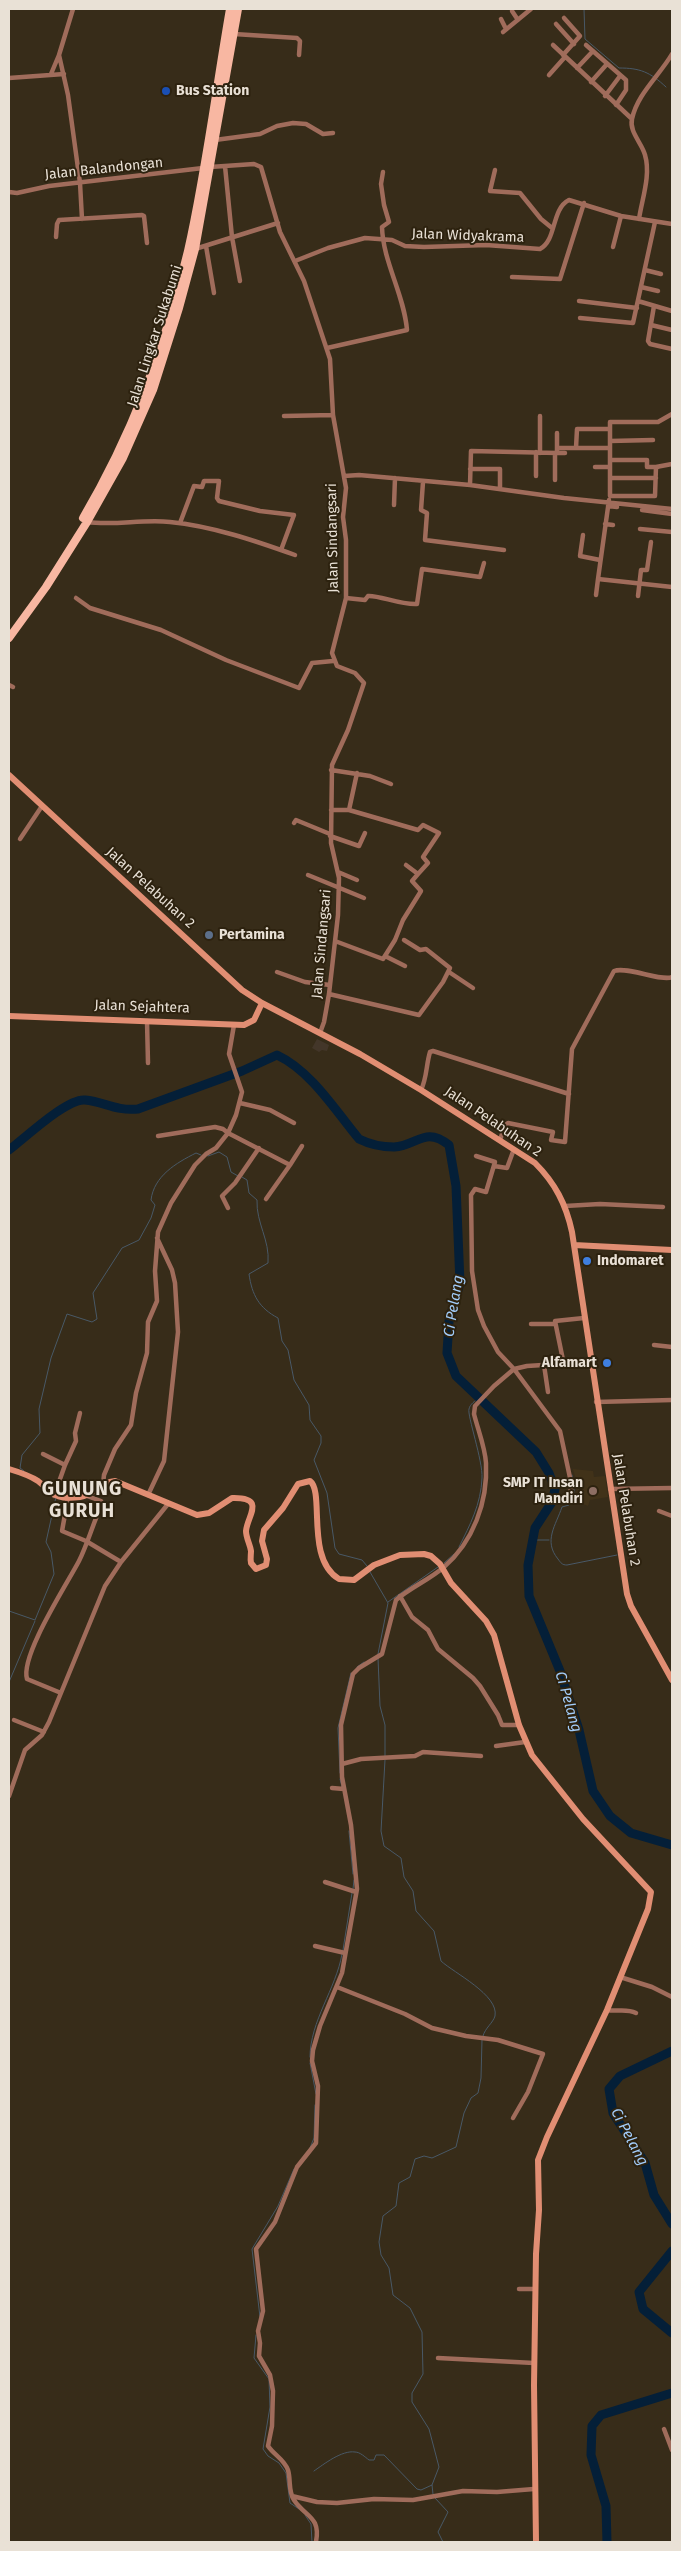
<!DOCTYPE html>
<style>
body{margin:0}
#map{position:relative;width:681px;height:2551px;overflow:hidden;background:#372c19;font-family:"Fira Sans",sans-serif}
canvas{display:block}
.frame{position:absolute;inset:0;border:10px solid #e9e1d6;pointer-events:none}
</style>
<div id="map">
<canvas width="681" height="2551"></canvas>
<div class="frame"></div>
</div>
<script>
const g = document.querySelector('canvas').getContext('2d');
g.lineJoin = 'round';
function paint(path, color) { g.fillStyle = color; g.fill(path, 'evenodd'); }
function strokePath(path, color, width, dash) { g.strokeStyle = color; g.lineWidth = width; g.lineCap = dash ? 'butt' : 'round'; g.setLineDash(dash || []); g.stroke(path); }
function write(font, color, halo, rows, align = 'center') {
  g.font = font + ' "Fira Sans",sans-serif'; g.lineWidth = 4; g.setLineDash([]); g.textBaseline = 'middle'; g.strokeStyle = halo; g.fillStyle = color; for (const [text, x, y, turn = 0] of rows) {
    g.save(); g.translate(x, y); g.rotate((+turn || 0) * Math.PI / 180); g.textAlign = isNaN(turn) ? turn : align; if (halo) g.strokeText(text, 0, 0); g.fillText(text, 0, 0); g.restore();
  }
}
const built = new Path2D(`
 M573,1469L593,1471L594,1477L605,1476L608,1497L590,1500L588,1506L576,1501L578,1487Z`);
const industrial = new Path2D(`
 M317,1039L329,1045L327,1051L322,1050L319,1052L312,1048Z`);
const stream = new Path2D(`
 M584,9L585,39L619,68C640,68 650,72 666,87
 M208,1156L219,1152L227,1157L231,1172L238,1176
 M242,1177L247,1180L249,1193L257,1200C256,1223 270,1240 268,1263L249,1274C252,1295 259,1308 278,1318L282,1341L288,1350L294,1380L309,1405L310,1420L321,1436V1443L314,1460L327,1493L335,1548L339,1554L362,1560L367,1566
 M24,1471L20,1468L22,1455L40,1433L39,1409L51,1358L67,1314L92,1322L97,1319L93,1293L122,1248L139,1240L151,1218L155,1205L151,1200C154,1176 176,1163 196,1153L201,1155
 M572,1475L575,1497L569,1505L562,1507C556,1525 543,1541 558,1559C561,1563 562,1565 567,1565L617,1555
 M45,1483L54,1488
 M533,1540H549
 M459,1547C470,1525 481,1504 482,1478C483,1461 467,1415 469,1409C470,1404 475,1401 479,1398
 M444,1563L454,1554
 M370,1572L388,1603L378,1654
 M388,1602L438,1567
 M9,1611L35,1620L54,1574L51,1552L46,1542L56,1497
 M378,1658L380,1706L385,1725V1756
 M357,1667L364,1662
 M9,1682L35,1621
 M385,1760L381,1831L384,1846L401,1858L404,1877L413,1891L416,1911L434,1931L441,1961C454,1973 499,1995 495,2016C493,2023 485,2028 483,2036
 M340,1773L338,1728L351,1673
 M340,1779L342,1787
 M349,1831L353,1874
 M353,1889L354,1880
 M343,1950L352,1893
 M310,2057C310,2021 336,1989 342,1954
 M310,2063L316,2094
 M310,2148L314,2138L315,2105
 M260,2317L252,2249L278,2206L294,2169
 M256,2335L254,2358L269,2379L270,2407L263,2449L268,2456L279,2463L286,2473L290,2503L299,2509
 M314,2471C324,2464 342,2450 355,2452C360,2452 365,2457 369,2460H374L376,2455H384L417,2489L421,2490L432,2485L433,2494
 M432,2485L439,2467L429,2429L412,2402V2393L423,2374L422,2332L410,2308L393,2295L389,2268L381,2255L379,2242L383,2216L396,2206L399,2183L410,2177L415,2159L424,2156L432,2158L456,2147L464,2113L471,2098L478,2093L481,2078L482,2040
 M435,2498L448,2512L438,2532L443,2542
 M305,2515L311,2524L312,2542`);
const river = new Path2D(`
 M9,1150C25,1138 67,1098 85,1100C105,1102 115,1111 138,1109L242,1071L277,1055C311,1071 335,1110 359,1139C369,1144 382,1147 394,1147C418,1145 425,1126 449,1145L456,1186L460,1283L449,1321L447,1353L456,1376L536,1452L549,1473L555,1489L552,1502L535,1528L528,1565L529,1596L560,1671L579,1730L593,1791L610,1816L631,1833L672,1845
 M672,2051L620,2076L609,2089L613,2113L645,2163L654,2195L672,2224
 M672,2251L639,2292L643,2309L672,2333
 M607,2542L606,2506L591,2455L592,2426L601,2415L672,2393`);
const street = new Path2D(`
 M73,9L59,55L68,95L80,183L82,219
 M512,11L518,20
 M501,19L506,29
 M556,24L574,44
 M503,32L531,9
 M234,34L297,38L300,41L299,55
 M553,45L632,119
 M586,45L626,80V90L616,105
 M563,55L580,36L564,18
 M577,68L593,51
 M51,74L59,55
 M549,75L565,57
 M9,78L64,74
 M591,82L607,64
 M605,96L620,76
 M215,140L260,134L277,126L293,123L306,124L323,134L333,133
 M225,166L232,237L240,281
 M210,167L254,164L261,167L280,232L304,281L330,359L333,415L346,488L343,517L346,540V598L332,653L337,666L355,673L364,683L348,730L332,765L331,843L339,878L338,915L329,994L324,1022L320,1033
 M495,170L490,191L520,193L541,219L552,228
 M9,192L17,193L49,186L203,168
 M639,219C642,199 651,175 645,155C642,143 629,132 632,119C637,94 660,75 672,54
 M56,237L57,224L59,220L142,215L144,216L147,243
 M206,246L214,293
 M613,247L621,216
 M195,249L278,223
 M295,261L328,248L365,238L392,240L405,246L424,247L486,245L540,249C557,240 551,209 569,200L621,216L672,224
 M645,270L661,274
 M512,277L560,279L584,203
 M641,287L658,291
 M579,301L637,308
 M638,301L672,311
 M654,306L648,341L650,344L672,349
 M580,318L633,323L655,222
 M651,325L672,330
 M327,348L407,330C404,294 383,262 382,227L389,222L384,205L381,184L383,172
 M672,414L658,422H610V496H655L656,467L672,464
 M284,416L333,415
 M540,416V453
 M610,441L653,440
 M557,448H610
 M576,448L577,429H610
 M536,452V476
 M555,453V480
 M557,453H565
 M610,460H647V467H658
 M595,467H610
 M470,469H500V487
 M344,476L359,475L470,485L471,451L557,453V433
 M610,478H656
 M423,482L421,510L427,513L425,540L504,550
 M470,485L564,498L672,509
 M609,500L598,579L672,587
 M394,505L395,478
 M608,506L617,507
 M642,510L672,514
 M87,522C114,526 142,519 170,522C212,526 256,541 295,555
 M180,523L194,486L202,487L204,481H219L217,498L219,501L260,511L294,515L281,550
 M605,524L613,525
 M640,529L672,532
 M583,535L580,556L600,560
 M596,595L598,579
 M638,596L641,570H647L651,542
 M76,598L90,608L161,630L226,660L299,688L312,663L333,661
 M346,598L365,600L368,596C379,595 400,605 417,604L422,569L480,577L484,563
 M9,685L13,687
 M331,770L370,776L391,784
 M331,810H349L418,830L423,825L439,833L423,857L428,863L418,874L406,865
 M349,810L357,773
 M294,823L296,820L330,834
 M330,836L359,846L365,833
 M20,839L42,806
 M338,872L357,880
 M308,875L364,898
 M335,941L383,959L395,940L403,920L421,891L412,881L418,874
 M385,956L405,966
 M277,972L305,982L330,985
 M449,972L473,988
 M329,994L419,1015L443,982L450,968L426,949L420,950L404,940
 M147,1021L148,1063
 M234,1025L229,1054L242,1092L236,1115L228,1133L290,1165L302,1146
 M421,1090C427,1078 426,1065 430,1052L433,1051L569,1094
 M240,1103L270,1110L294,1123
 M500,1140L505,1125L508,1123L553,1132L551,1140L565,1142L572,1049L614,971C627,966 662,982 672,977
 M476,1156L495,1162L486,1192L475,1189L471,1195L472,1271L478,1310L484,1326L498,1352L514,1369L560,1431L572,1487L568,1496
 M494,1166L507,1168L514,1149
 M266,1199L290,1165
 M565,1206L600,1204L663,1207
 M228,1208L222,1196L235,1183L259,1148
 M531,1324H555
 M654,1345L672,1347
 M544,1365L548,1392
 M564,1365L555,1321L584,1318
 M596,1402L672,1400
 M43,1454L65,1465L54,1496
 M65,1465L76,1441L75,1433L80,1413
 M103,1484L104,1475L115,1449L131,1425L136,1393L147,1353L148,1322L157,1301L155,1271L158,1232L171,1203L195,1165L206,1154L216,1148L228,1133L223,1129L215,1127L158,1136
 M610,1489L672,1488
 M148,1495L164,1461L178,1332L175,1283L172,1270L157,1238
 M68,1498L62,1531L86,1541L121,1562
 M659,1511L672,1516
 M400,1596L412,1617L428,1630L438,1649L473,1678L480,1686L498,1715L502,1725H519
 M61,1693L27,1679C20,1656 67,1584 79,1561C88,1543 93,1523 102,1504L101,1501L87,1496
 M14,1720L44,1732
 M496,1746L525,1742
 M342,1764L361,1759L415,1756L423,1752L481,1756
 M332,1788L344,1789
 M9,1796L25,1750L42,1735L49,1722L105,1586L121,1562L168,1504
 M325,1882L356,1892
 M315,1946L345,1953
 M620,1977L652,1987L672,1997
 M337,1987L405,2014L432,2028L466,2036L498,2040L543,2054L528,2092L513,2118
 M607,2010C617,2012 626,2008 636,2013
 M519,2289H535
 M438,2358L534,2363
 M664,2429L672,2450
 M292,2496L317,2502L337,2503L374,2499L413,2500L463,2491L497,2492L534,2489
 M316,2542C321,2516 305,2517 294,2500C288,2491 291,2480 288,2470C284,2459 274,2455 268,2446L272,2426L273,2391L270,2375L259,2356L260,2343L258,2331L263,2311L256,2249L275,2222L297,2167L316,2143L318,2086L312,2061L313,2050L320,2026L342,1973L357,1889L351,1825L342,1777L341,1725L353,1674L359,1668L382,1654L396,1600C411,1587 429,1580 444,1567C473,1542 488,1502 486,1463C485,1447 478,1430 474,1414L475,1406L494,1386L514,1369L527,1366L590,1362`);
const secondary = new Path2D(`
 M9,775L242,990L262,1003L360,1054L421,1090L535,1163C555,1183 566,1204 572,1232L627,1594L631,1606L672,1680
 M9,1016L244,1025L254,1020L262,1003
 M574,1245L672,1250
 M9,1469C19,1472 29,1475 38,1481C55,1495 56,1500 80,1497C95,1495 100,1482 115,1481L197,1515L209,1513L232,1498C267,1497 247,1516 246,1531C246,1538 250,1544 251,1551C251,1555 250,1559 251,1563L256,1569L266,1565L267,1559L262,1541L264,1530L283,1508L298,1484L310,1481C325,1492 305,1559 339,1579L354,1580L374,1565L400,1555L424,1554L431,1556L440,1564L451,1583L486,1621L494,1635L519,1725L532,1755L583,1819L651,1892L648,1909L607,2010L547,2137L538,2160L539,2210L536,2254L534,2385L536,2542`);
const primary = new Path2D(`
 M83,518C132,435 166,344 188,251C206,171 216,89 230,9
 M9,638L46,587L87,522L123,458L153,390L179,308L195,249L238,9`);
const markers = [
 [166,91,5,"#1a4fb4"],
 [209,935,5,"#5c6f8a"],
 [587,1261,5,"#3f7fe0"],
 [607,1363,5,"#3f7fe0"],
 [593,1491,5,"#8d6e63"]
];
const poiNames = [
 ["Bus Station",176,91],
 ["Pertamina",219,935],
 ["Indomaret",597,1261],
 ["Alfamart",597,1363,"right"],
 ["SMP IT Insan",583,1483,"right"],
 ["Mandiri",583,1499,"right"]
];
const streetNames = [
 ["Jalan Balandongan",104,169,-6],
 ["Jalan Widyakrama",468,236,2],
 ["Jalan Lingkar Sukabumi",155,336,-72],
 ["Jalan Sindangsari",333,538,-91],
 ["Jalan Pelabuhan 2",150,888,42],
 ["Jalan Sindangsari",322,944,-85],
 ["Jalan Sejahtera",142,1007,2],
 ["Jalan Pelabuhan 2",493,1122,34],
 ["Jalan Pelabuhan 2",626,1510,81]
];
const waterNames = [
 ["Ci Pelang",454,1306,-81],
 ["Ci Pelang",568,1702,74],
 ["Ci Pelang",629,2137,62]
];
const districtNames = [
 ["GUNUNG",82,1490],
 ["GURUH",82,1512]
];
paint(built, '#413219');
paint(industrial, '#433629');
strokePath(stream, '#495967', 1);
strokePath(river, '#041f38', 9);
strokePath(street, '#a06c5b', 4.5);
strokePath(secondary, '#e18e73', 6);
strokePath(primary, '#f8b7a2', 8);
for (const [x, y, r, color] of markers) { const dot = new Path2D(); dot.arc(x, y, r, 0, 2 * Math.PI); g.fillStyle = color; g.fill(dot); strokePath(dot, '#2d220f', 2); }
write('bold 14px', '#e9e1d6', '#2d220f', poiNames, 'left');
write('14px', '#e9e1d6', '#2d220f', streetNames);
write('italic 15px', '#a2ccf9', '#2d220f', waterNames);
g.letterSpacing = '1px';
write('bold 19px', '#e9e1d6', '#2d220f', districtNames);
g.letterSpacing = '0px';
</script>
